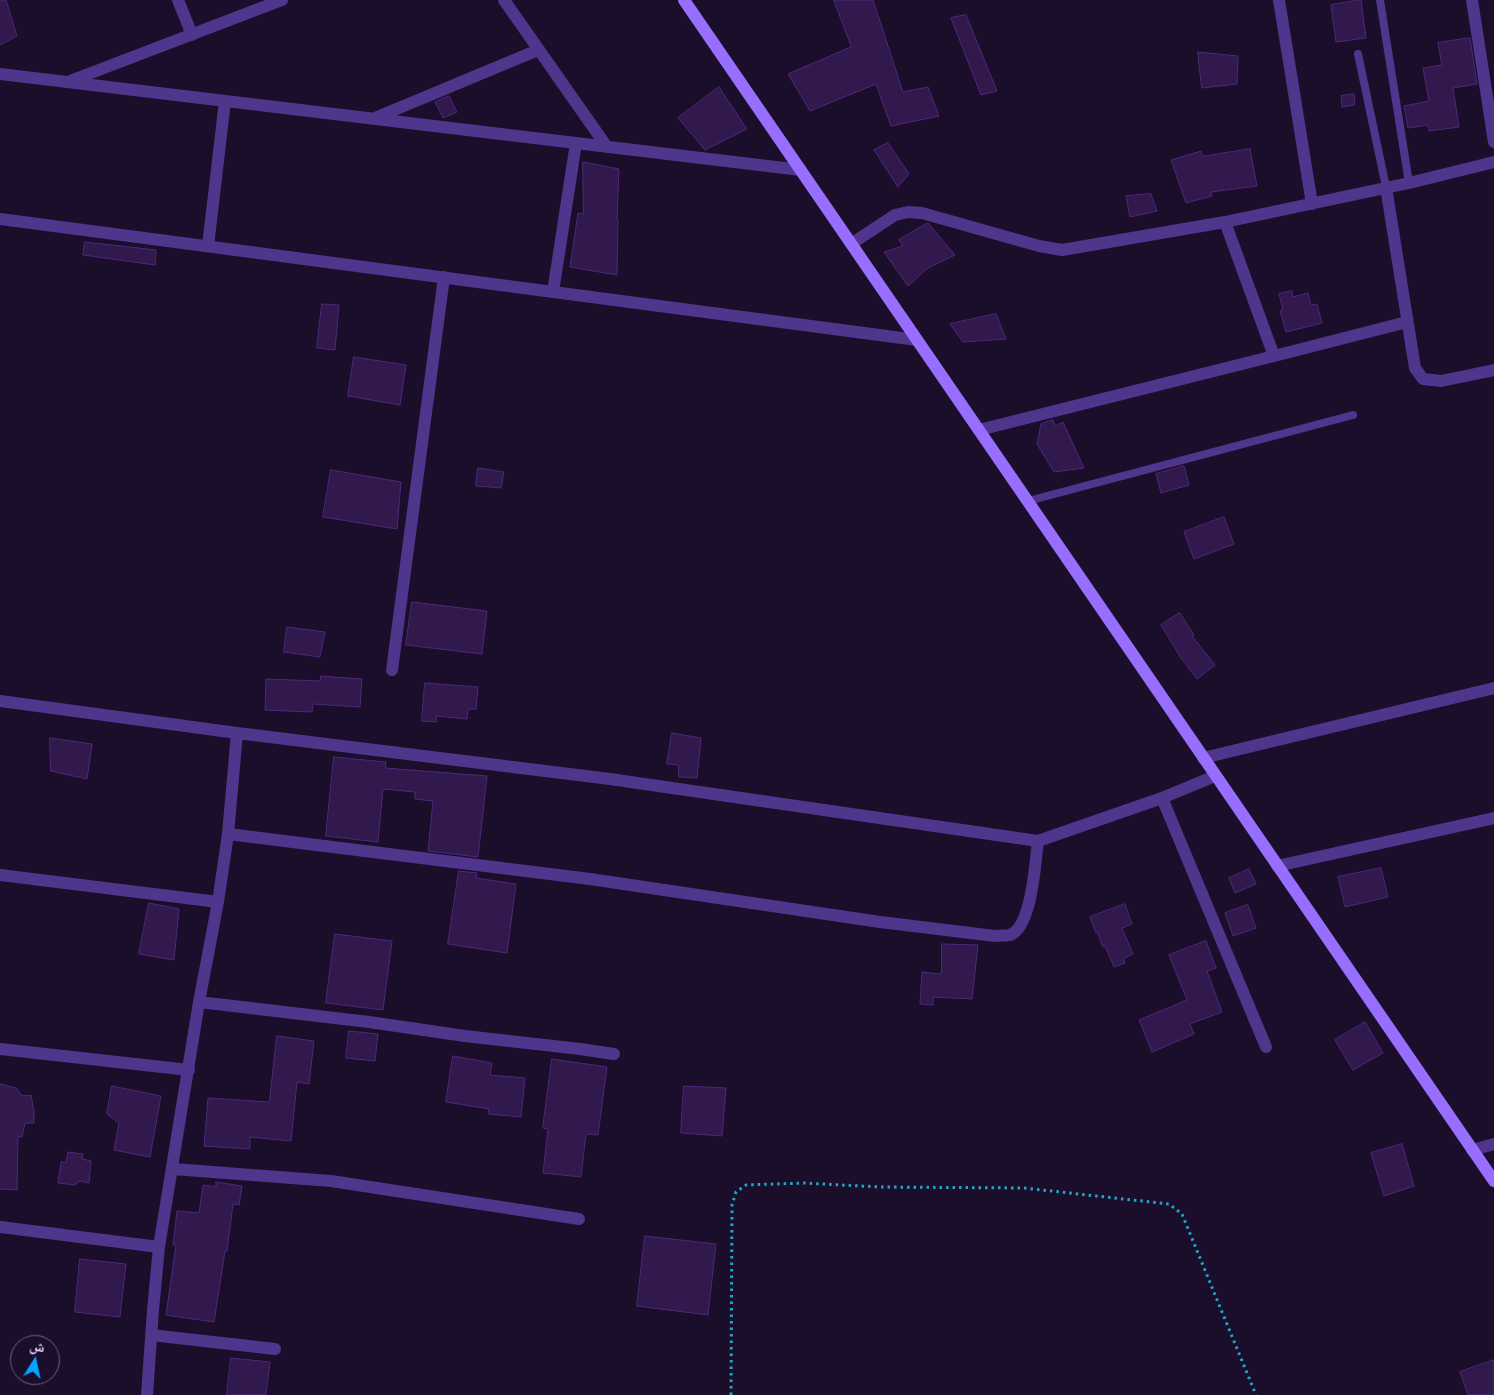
<!DOCTYPE html>
<meta charset="utf-8">
<style>
body{margin:0}
#map{position:relative;width:1494px;height:1395px;overflow:hidden;background:#1a0e2a;font-family:Arial,"Noto Naskh Arabic",sans-serif}
canvas{display:block}
.north{position:absolute;left:10px;top:1335px;width:50px;height:50px;box-sizing:border-box;background:#1a0e2a;border:1px solid #6c5e7f;border-radius:50%;rotate:10deg;font-size:14px;font-weight:700;line-height:20px;text-align:center;color:#e6d7ff}
.north::after{content:'';display:block;margin:auto;width:18px;height:22px;background:#03a3ff;clip-path:polygon(50% 0,100% 100%,50% 72%,0 100%)}
</style>
<div id="map">
<canvas width="1494" height="1395"></canvas>
<div class="north">ش</div>
</div>
<script>
const g = document.querySelector('canvas').getContext('2d');
g.lineJoin = 'round';
function paint(path, color) { g.fillStyle = color; g.fill(path, 'evenodd'); }
function strokePath(path, color, width, dash) { g.strokeStyle = color; g.lineWidth = width; g.lineCap = dash ? 'butt' : 'round'; g.setLineDash(dash || []); g.stroke(path); }
const building = new Path2D(`
 M0,0H6L17,36L0,45Z
 M834,0H873L903,92L928,87L939,116L891,126L876,84L810,111L788,74L851,47Z
 M1361,0L1366,38L1336,42L1331,5Z
 M966,15L997,91L981,95L951,18Z
 M1470,38L1477,84L1453,88L1459,127L1429,131L1428,125L1408,128L1404,106L1429,101L1423,68L1442,65L1438,43Z
 M1198,52L1238,56L1237,84L1202,88Z
 M719,87L747,129L705,150L678,118Z
 M1354,94L1355,105L1342,107L1341,96Z
 M449,96L457,112L443,118L435,102Z
 M888,143L909,174L898,187L874,150Z
 M1250,149L1257,186L1211,192L1212,196L1186,203L1171,160L1201,151L1202,156Z
 M583,162L619,169L617,220H618L617,275L570,267L578,213L583,214Z
 M1151,194L1157,211L1130,217L1126,196Z
 M928,223L955,255L928,268L908,286L884,252L903,246L899,240Z
 M85,242L156,250L155,265L83,255Z
 M1292,291L1293,297L1308,293L1311,305L1317,304L1322,323L1286,332L1280,311L1283,310L1279,294Z
 M322,304L339,305L335,350L317,348Z
 M996,314L1006,339L963,342L950,324Z
 M354,357L406,365L400,405L348,396Z
 M1053,420L1055,426L1063,422L1084,468L1054,472L1037,444L1041,424Z
 M1184,466L1189,485L1161,493L1156,474Z
 M478,468L504,472L501,488L476,486Z
 M331,470L401,482L397,529L323,517Z
 M1224,517L1234,544L1194,559L1184,532Z
 M412,602L487,611L482,654L406,645Z
 M1180,613L1194,635L1192,636L1215,665L1197,679L1181,658L1161,625Z
 M287,627L325,632L320,657L284,652Z
 M321,676L362,679L360,707L313,704L312,712L265,710L266,679L320,681Z
 M425,683L478,687L476,709H468L467,719L436,716V722L422,721Z
 M672,733L701,738L697,778L679,777L678,765L667,764Z
 M50,738L92,744L87,779L51,771Z
 M334,757L386,762L385,768L487,776L478,857L428,851L433,801L415,799V792L383,789L378,842L326,836Z
 M1381,868L1388,897L1345,907L1338,877Z
 M1249,869L1256,884L1235,893L1229,878Z
 M459,871L477,873L476,878L516,884L507,953L448,944Z
 M149,903L179,909L174,960L139,954Z
 M1125,904L1132,924L1122,928L1133,954L1123,959L1125,963L1114,967L1105,946L1103,947L1097,932L1096,933L1090,917Z
 M1248,905L1256,928L1233,936L1225,913Z
 M335,934L392,941L383,1010L326,1003Z
 M1206,941L1216,968L1207,971L1222,1012L1190,1024L1194,1034L1152,1052L1139,1020L1187,1000L1169,955Z
 M942,944L978,945L972,999L933,997V1005L920,1004L922,972L941,974Z
 M1365,1022L1383,1053L1353,1070L1335,1040Z
 M349,1031L378,1034L375,1061L346,1058Z
 M277,1036L314,1041L309,1084L297,1082L291,1141L250,1137V1149L204,1146L208,1098L269,1102Z
 M453,1056L492,1063L490,1075L525,1078L521,1117L488,1114L489,1109L446,1102Z
 M552,1059L607,1067L598,1135L586,1134L581,1177L543,1173L548,1129L543,1128Z
 M0,1084L16,1088L22,1096L31,1095L34,1111V1123H25L22,1137L18,1136L17,1190L0,1189Z
 M112,1086L161,1096L150,1157L114,1150L119,1123L107,1114Z
 M684,1086L726,1088L722,1136L681,1133Z
 M1402,1144L1414,1186L1384,1196L1371,1153Z
 M68,1152L83,1154L82,1159L91,1161L89,1183L80,1181L75,1185L58,1183L61,1162H66Z
 M216,1182L242,1186L239,1205L233,1204L227,1251H225L214,1322L166,1315L176,1245H173L177,1211L199,1213L203,1185L216,1187Z
 M645,1236L716,1244L708,1315L637,1306Z
 M80,1259L126,1264L120,1317L75,1312Z
 M231,1358L270,1362L266,1395H227Z
 M1494,1360V1395H1468L1460,1372Z`);
const path = new Path2D(`
 M731,1395L732,1205L736,1192L746,1185L804,1183L880,1187L1024,1188L1169,1204L1182,1214L1256,1395`);
const service = new Path2D(`
 M1380,0L1409,183
 M1358,54L1386,187
 M1028,501L1353,415`);
const minor = new Path2D(`
 M178,0L192,35
 M504,0L607,147
 M1279,0L1312,204
 M1472,0L1494,142
 M0,74L801,170
 M70,81L282,0
 M375,118L538,50
 M1386,187L1415,368L1423,379L1441,381L1494,370
 M0,219L917,340
 M1225,222L1274,356L1407,322
 M851,244L895,215L908,212L922,213L1039,246L1062,250L1225,222L1409,183L1494,162
 M208,246L225,101
 M553,292L576,143
 M979,430L1274,356
 M392,670L444,277
 M0,701L237,733L610,779L1038,841
 M1203,758L1494,688
 M1162,798L1266,1047
 M228,834L590,879L880,922L995,936C999,935 1006,936 1010,935C1032,927 1035,863 1038,841L1162,798L1215,776
 M1277,866L1494,818
 M0,875L218,902
 M199,1002L369,1022L465,1036L580,1049L614,1054
 M0,1049L189,1070
 M1472,1150L1494,1144
 M173,1169L331,1181L579,1219
 M0,1227L159,1247
 M151,1335L275,1349
 M147,1395L153,1310L159,1247L199,1002L218,902L228,834L237,733`);
const secondary = new Path2D(`
 M684,0L1494,1181`);
paint(building, '#31184d');
strokePath(building, '#4f287b', 1);
strokePath(path, '#25a5c6', 3, [2.5, 4]);
strokePath(service, '#50358d', 8);
strokePath(minor, '#50358d', 12);
strokePath(secondary, '#986eff', 12);
</script>
